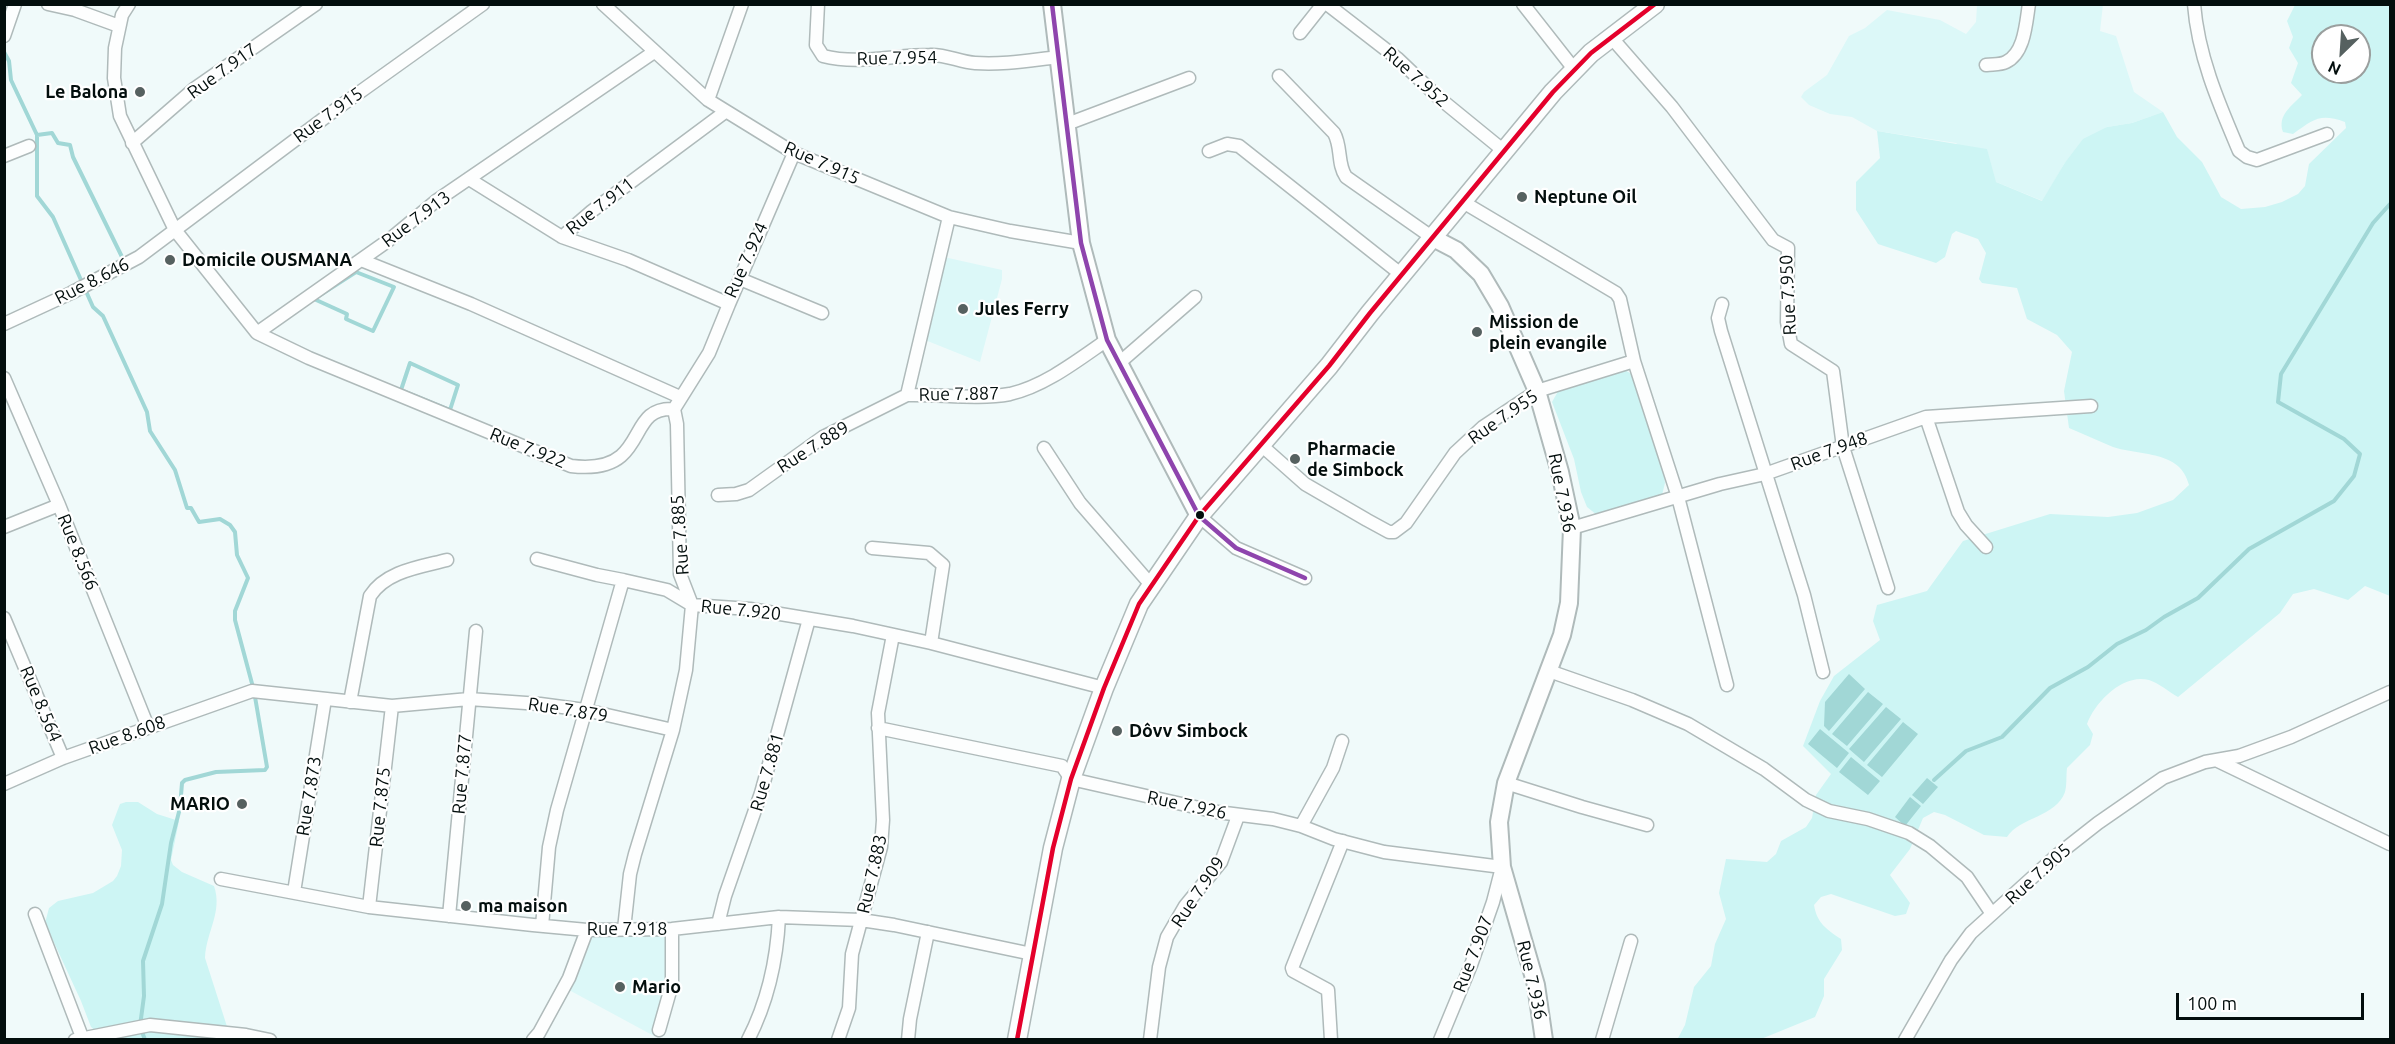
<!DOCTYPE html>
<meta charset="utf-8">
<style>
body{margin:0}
#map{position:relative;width:2395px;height:1044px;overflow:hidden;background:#f0fafa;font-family:Ubuntu,sans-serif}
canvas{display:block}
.frame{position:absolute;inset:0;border:6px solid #030e0d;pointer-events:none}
.north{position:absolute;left:2311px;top:24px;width:60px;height:60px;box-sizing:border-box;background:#fff;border:2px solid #9a9f9e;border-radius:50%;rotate:205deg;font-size:16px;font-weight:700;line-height:24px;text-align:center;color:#030e0d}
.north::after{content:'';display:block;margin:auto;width:21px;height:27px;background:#566160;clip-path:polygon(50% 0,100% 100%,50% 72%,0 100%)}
.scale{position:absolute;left:2176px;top:993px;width:188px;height:27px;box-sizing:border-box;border:3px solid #030e0d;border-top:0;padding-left:8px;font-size:18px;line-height:21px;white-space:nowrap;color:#030e0d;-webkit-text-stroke:4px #fff;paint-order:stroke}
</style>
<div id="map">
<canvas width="2395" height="1044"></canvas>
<div class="frame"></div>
<div class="north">N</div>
<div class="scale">100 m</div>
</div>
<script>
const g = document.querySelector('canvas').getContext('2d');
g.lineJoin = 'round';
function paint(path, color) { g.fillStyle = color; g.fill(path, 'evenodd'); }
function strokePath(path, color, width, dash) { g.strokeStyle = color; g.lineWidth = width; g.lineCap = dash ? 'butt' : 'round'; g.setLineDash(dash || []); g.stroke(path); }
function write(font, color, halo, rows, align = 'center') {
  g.font = font + ' Ubuntu,sans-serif'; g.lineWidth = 4.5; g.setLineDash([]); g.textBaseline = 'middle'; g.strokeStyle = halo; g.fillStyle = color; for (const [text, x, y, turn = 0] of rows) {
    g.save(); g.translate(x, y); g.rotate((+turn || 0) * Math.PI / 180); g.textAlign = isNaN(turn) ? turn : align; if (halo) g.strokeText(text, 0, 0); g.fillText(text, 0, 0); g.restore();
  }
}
const built = new Path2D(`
 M2103,4L2100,31L2116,36L2134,92L2163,112L2132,123L2107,127L2064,164L2043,201L1996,182L1956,143L1877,131L1852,117L1830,114L1809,105L1801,97L1804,92L1827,75L1849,36L1865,28L1887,10L1940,20L1966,34L1976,22L1977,5Z
 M944,257L1002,270V279L980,362L925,340Z
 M666,934L670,984L654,1036L569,990L583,962L592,935Z`);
const green = new Path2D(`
 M2295,5H2390V596L2365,586L2348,600L2314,589L2293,594L2280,613L2178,697C2169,692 2159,683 2149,680C2123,673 2095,702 2087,724L2093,734L2090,745L2067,768C2066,776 2067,785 2065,792C2056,817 2020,817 2007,837L1984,835L1945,815L1934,812L1923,818L1910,849L1890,875L1910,903L1906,914L1895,916L1831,894L1821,897L1814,905C1817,923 1826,929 1841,939L1842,950L1824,979V996L1815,1017L1761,1039L1677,1040L1685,1025L1694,987L1711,966L1715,944L1726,919L1719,893L1726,859L1767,862L1776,854L1781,841L1806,827L1812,818L1816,795L1831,774L1803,746L1820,701L1834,676L1880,640L1873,621L1877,605L1927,591L1963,541L2050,514L2108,517L2137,513L2173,500L2189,485C2181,450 2140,456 2113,447C2098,441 2084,434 2069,428L2064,391L2072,352L2057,335L2027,319L2017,288L1982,283L1979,279L1986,253L1978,239L1956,231L1952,234L1945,257L1936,263L1878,244L1856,210V182L1880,158L1877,131L1987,149L1996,182L2042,201L2064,164L2083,139L2107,127L2132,123L2163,112L2177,137L2202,162L2221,197L2241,209L2265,207L2282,202L2298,194L2305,186L2309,164L2346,128L2345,122C2320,113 2314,119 2293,134L2283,132C2277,115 2292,106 2302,95L2291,83L2298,63L2289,48L2293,37L2287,21ZM2323,36H2359V72H2323Z
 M1618,366L1635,376L1663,468L1665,483L1662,495L1597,515L1587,507L1581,492L1574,459L1552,402L1561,386Z
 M126,802H138L157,814L179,821L171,860L173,865L182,872L214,886C223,912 206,932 205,958L231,1039H106L91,1027L81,1001L45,923L49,908L58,901L93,893L113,881L117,876L121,866L122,850L112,825L120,804Z`);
const water = new Path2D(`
 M1849,674L1865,689L1829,731L1824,726L1825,702Z
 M1868,692L1883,704L1847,746L1832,734Z
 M1886,707L1901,719L1864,762L1849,749Z
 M1903,722L1918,734L1882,777L1867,765Z
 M1820,729L1849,753L1837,768L1808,744Z
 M1851,757L1880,781L1868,795L1839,772Z
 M1927,778L1938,787L1923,804L1912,795Z
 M1910,797L1921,806L1905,826L1895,817Z`);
const stream = new Path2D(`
 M4,52L9,61L11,80L37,135V196L53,217L93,307L103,316L147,412L150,431L175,470L187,508H191L199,522L220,519L230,525L235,532L237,555L248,578L235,611V620L254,691L267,767L265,770L216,772L185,780L182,783L180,808L171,843L162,904L143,961L144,996L140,1026L145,1040
 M37,135L52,133L58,143L70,145L73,157L124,261
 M356,272L394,287L373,331L346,319L347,314L314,299Z
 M410,363L458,385L450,410L401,390Z
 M1934,780L1966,751L2002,737L2050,688L2088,667L2117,644L2146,630L2164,617L2198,598L2249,549L2334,501L2354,476L2360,454L2344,439L2278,402L2281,374L2373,223L2390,204`);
const street = new Path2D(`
 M48,4L75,10L119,26
 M129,4L122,15L115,48L114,78L120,116L175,230L257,333L389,240L436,201L654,52
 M603,4L708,100L794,153L949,217L1010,231L1081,243
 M818,4L816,45L823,56C858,65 894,55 930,55C945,54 960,62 975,63C1004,65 1031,60 1059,57
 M1327,4L1398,59L1439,98L1504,151
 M1523,4L1574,69
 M2194,4C2198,56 2219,104 2239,151L2247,157L2257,160L2327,134
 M1300,33L1323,4
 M4,36L15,4
 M1611,37L1672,107L1773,240L1788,248L1787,322L1791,344L1833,371L1843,447L1888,588
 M1986,65C1993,64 2000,65 2006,62C2025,53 2026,22 2029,4
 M1279,76L1334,133C1342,147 1337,164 1346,177L1433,238
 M708,100L742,4
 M1067,124L1189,78
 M132,143L194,89L316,4
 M1209,151L1227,144L1239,146L1402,275
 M4,156L29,146
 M469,179L562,237L592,211L725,112
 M1463,202L1616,293L1620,299L1634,361
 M949,217L907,395C941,394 977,400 1010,394C1045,386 1078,360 1107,340
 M562,237L628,260L729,304L794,153
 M361,260L471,304L680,397
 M740,279L822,313
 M1722,304L1718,318L1721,331L1804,595L1823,672
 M4,324L71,293L139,257L339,107L483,4
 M257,333L309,358L571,466C588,468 607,468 621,456C642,438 639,407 674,409L709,353L729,304
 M1118,364L1195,297
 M4,378L59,505L148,727
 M1926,417L1958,512L1966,525L1986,547
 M1261,445L1305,484L1367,520L1389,532H1394L1406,523L1455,453L1483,427L1537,391L1634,361L1678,497L1727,685
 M1044,448L1080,503L1152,586
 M718,495L736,494L749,490L823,437L907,395
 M1199,516L1236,548L1305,578
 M4,527L59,505
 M1572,528L1720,484L1765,474L1926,417L2091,406
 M872,548L929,553L943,565L931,643
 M537,559L597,575L623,580
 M4,618L63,758
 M1549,671L1632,700L1688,724L1764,769L1806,800L1829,811L1868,819L1909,833L1930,846L1967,877L1992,914
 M350,702L370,596C386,571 420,567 447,560
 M878,728L1062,766L1071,779L1217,812L1273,819L1301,826L1334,839L1384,852L1502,867L1493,902L1471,965L1440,1040
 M673,730L686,670L692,605L680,574L677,424L674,409
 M2218,761L2390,844
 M1506,783L1582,807L1647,825
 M4,784L63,758L252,691L392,706L469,699L540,704L585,710L673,730L635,854L630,874L624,929
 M1301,826L1333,768L1342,741
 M221,879L369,907L533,925L587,930L672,929L779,917L861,920L894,925L1032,954
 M294,892L325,699
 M369,907L392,706
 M35,914L82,1037
 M449,916L476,631
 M718,924L725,896L761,793L809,619
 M542,926L549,847L557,810L623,580L667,590L692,605L750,609L853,626L931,643L1104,688
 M659,1030L672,984V929
 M75,1040L150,1025L246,1035L270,1040
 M533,1040L539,1033L569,978L587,930
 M748,1040C768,1001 777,960 779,917
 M838,1040L849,1008L852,954L881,847L883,820L878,713L893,635
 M908,1040L910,1019L928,932
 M1150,1040L1159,967L1167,937L1185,906L1221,862L1238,816
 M1331,1040L1328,990L1293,971L1292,968L1343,841
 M1602,1040L1631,941
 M1905,1040L1951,960L1971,933L2056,856L2098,823L2163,778L2205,762L2239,756L2291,737L2390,692`);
const secondary = new Path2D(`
 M1052,4L1081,243L1107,340L1199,516
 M1433,238L1456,250L1481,274L1500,306L1537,391L1560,472L1572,528L1569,603L1562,635L1506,783L1499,822L1502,867L1536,985L1544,1040`);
const primary = new Path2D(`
 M1017,1040L1053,848L1071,779L1104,688L1139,604L1199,516L1329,366L1370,313L1553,92L1591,53L1655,4`);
const bus1 = new Path2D(`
 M1052,4L1081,243L1107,340L1199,516L1236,548L1305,578`);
const bus2 = new Path2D(`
 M1017,1040L1053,848L1071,779L1104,688L1139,604L1199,516L1329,366L1370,313L1553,92L1591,53L1655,4`);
const markers = [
 [140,92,6,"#566160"],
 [1522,197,6,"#566160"],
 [170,260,6,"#566160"],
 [963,309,6,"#566160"],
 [1477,332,6,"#566160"],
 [1295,459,6,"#566160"],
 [1200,515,5,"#030e0d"],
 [1117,731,6,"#566160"],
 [242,804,6,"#566160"],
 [466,906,6,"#566160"],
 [620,987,6,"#566160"]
];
const streetNames = [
 ["Rue 7.954",897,58,-1],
 ["Rue 7.917",222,71,-36],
 ["Rue 7.952",1416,77,42],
 ["Rue 7.915",328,115,-36],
 ["Rue 7.915",822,163,24],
 ["Rue 7.911",600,206,-38],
 ["Rue 7.913",416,219,-37],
 ["Rue 7.924",746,260,-66],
 ["Rue 8.646",92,281,-27],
 ["Rue 7.950",1788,295,-93],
 ["Rue 7.887",959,394,-1],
 ["Rue 7.955",1503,417,-35],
 ["Rue 7.889",813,447,-32],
 ["Rue 7.922",528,448,22],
 ["Rue 7.948",1829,451,-20],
 ["Rue 7.936",1562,493,79],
 ["Rue 7.885",680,535,-94],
 ["Rue 8.566",78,552,68],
 ["Rue 7.920",741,610,6],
 ["Rue 8.564",41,704,67],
 ["Rue 7.879",568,710,9],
 ["Rue 8.608",127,735,-20],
 ["Rue 7.881",767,772,-74],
 ["Rue 7.877",462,774,-85],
 ["Rue 7.873",309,796,-81],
 ["Rue 7.926",1187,805,12],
 ["Rue 7.875",380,807,-84],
 ["Rue 7.883",872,874,-77],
 ["Rue 7.905",2038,874,-42],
 ["Rue 7.909",1198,892,-56],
 ["Rue 7.918",627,929],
 ["Rue 7.907",1473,954,-69],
 ["Rue 7.936",1532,980,77]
];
const poiNames = [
 ["Le Balona",128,92,"right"],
 ["Neptune Oil",1534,197],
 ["Domicile OUSMANA",182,260],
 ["Jules Ferry",975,309],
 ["Mission de",1489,322],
 ["plein evangile",1489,343],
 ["Pharmacie",1307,449],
 ["de Simbock",1307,470],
 ["Dôvv Simbock",1129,731],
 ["MARIO",230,804,"right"],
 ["ma maison",478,906],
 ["Mario",632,987]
];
paint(built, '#dcf8f8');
paint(green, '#cdf5f4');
paint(water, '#a1d7d6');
strokePath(stream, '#a1d7d6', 4);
strokePath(street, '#afbaba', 15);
strokePath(secondary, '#afbaba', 20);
strokePath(primary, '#afbaba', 21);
strokePath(street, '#fdfefe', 12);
strokePath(secondary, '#fdfefe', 16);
strokePath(primary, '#fdfefe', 18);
strokePath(bus1, '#8e44ad', 4.5);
strokePath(bus2, '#e4002b', 4.5);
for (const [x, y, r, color] of markers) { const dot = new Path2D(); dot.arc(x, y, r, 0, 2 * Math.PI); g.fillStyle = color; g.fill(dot); strokePath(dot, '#fff', 2); }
write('18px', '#030e0d', '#fff', streetNames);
write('bold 18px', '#030e0d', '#fff', poiNames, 'left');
</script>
